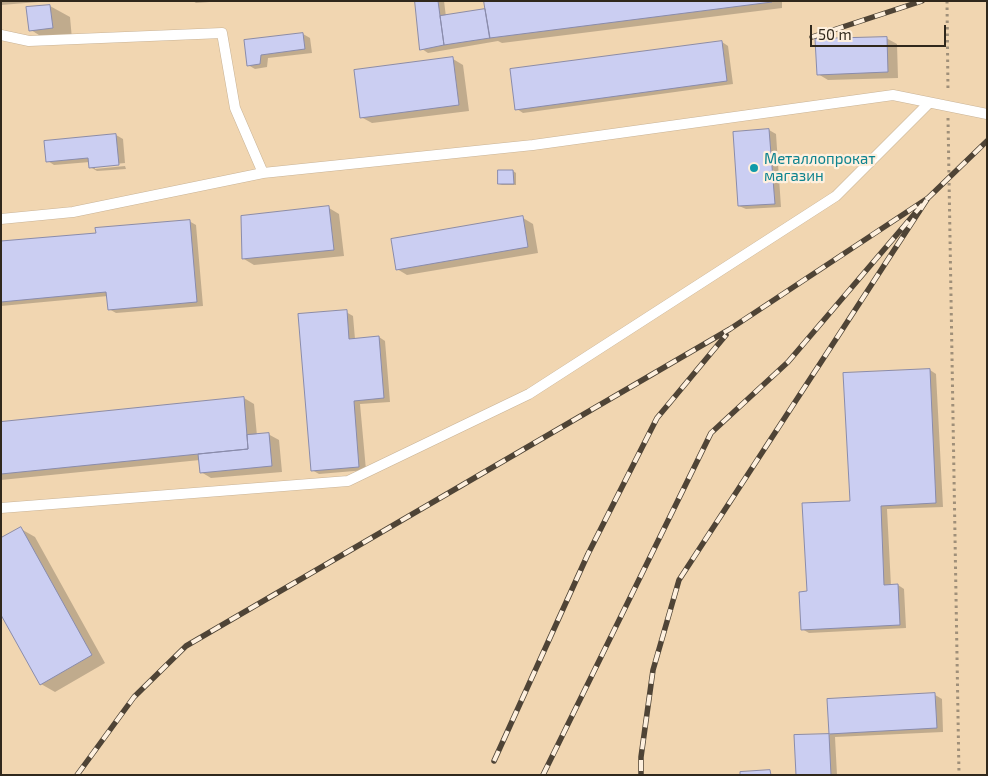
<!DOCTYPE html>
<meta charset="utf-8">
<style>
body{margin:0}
#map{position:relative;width:988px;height:776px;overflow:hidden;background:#f8e1c3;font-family:"Exo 2",sans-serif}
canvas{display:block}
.frame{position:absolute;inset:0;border:2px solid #30281c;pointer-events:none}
.scale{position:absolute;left:810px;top:25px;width:136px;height:22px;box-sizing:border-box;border:2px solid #30281c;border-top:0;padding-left:6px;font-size:15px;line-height:18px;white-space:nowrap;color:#30281c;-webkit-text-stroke:4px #fef0de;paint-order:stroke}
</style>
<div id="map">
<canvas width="988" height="776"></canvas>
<div class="frame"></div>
<div class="scale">50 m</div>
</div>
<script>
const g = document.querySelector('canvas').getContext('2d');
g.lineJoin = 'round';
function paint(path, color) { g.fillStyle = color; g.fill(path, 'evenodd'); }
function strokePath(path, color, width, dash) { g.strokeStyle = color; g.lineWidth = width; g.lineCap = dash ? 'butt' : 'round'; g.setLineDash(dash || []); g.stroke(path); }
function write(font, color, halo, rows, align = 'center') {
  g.font = font + ' "Exo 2",sans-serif'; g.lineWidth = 4.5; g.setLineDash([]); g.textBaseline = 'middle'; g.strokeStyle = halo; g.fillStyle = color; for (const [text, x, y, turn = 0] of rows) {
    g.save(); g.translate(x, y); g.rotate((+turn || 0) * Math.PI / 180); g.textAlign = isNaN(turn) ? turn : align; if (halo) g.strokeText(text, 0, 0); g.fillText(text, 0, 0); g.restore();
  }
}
const built = new Path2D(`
 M1,1H987V775H1Z`);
const shadow = new Path2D(`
 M1,1H51L1,5Z
 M193,1H223L196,3Z
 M416,1H444L446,17L485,10L488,12L486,1H782V8L502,43L498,41L428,53L422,49Z
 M50,6L70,17L72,39L50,42L31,30L28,8Z
 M303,34L310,38L312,53L268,58L267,67L255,69L248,65L245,41Z
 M886,38L897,44L898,78L828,80L818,74Z
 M722,42L728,46L733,84L523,113L517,109Z
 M453,59L463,65L469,111L372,123L361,117Z
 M769,130L776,134L781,207L746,209L739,206Z
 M116,135L123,139L125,163L95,166V169L125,166L126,169L97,171L90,167V162L54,165L48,161Z
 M499,171H513L516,173V185H502L499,184Z
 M329,208L339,214L344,256L254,265L244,259Z
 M523,218L533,224L538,253L407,275L397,269Z
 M189,221L196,225L203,306L116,313L109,309L108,296L1,306V242L97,234Z
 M346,312L353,316L355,339L379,337L385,341L390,402L360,404L366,470L319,474L312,470Z
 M930,370L936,374L943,507L887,509L891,586L898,585L904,589L906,628L809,633L802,629L808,592L851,502Z
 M244,398L254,404L257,436L268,434L279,440L282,472L211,478L201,472L200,460L1,480V423Z
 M21,529L35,537L105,663L55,692L41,684Z
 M935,695L942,699L943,732L835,737L837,775H798L796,737L830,735L829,700Z`);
const building = new Path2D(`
 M415,1H438L444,45L420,50Z
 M484,1H772V2L490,38Z
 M50,5L53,28L29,31L26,7Z
 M485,9L490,38L444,45L440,16Z
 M303,33L305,49L261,55L260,64L247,66L244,40Z
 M887,37L888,72L817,75L815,39Z
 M722,41L727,81L515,110L510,69Z
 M453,57L459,105L360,118L354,70Z
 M769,129L775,204L738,206L733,132Z
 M116,134L119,165L89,168L88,158L46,162L44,141Z
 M498,170H513L514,184H498Z
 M329,206L334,250L242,259L241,216Z
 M523,216L528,247L396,270L391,239Z
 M190,220L197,302L108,310L106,292L1,302V241L96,233L95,228Z
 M347,310L349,339L379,336L384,398L354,401L359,467L311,471L298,314Z
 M930,369L936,503L881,506L884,585L898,584L900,625L801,630L799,592L807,591L802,503L850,501L843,373Z
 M244,397L248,449L1,474V422Z
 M269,433L272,466L200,473L198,454L248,449L247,435Z
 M21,527L92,655L40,685L1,615V538Z
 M935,693L937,728L829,734L827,699Z
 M829,734L831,775H796L794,735Z
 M770,770L771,775H740V772Z`);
const path = new Path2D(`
 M947,1L948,92
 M948,118L959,775`);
const service = new Path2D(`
 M1,35L29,41L222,33L235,108L263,173
 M1,219L73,212L263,173L533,145L893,95L987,114
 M1,508L348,481L529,394L836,196L929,103`);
const rail = new Path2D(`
 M812,37L922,1
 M494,761L588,554L657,418L726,335
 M77,775L134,697L186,646L730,329L928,198L987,141
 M543,775L711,433L788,362L928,198L679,580L653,670L641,757V775`);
const markers = [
 [754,168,5,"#0f9aa8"]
];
const cultureNames = [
 ["Металлопрокат",764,159],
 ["магазин",764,176]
];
paint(built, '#f1d6b1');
paint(shadow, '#0003');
paint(building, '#cbcef2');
strokePath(building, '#8a8cac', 1);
strokePath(service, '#c9b396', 11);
strokePath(path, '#9f8f79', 3, [2.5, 4]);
strokePath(service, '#fff', 10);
strokePath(rail, '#4f4436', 5.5);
strokePath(rail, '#fef0de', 4, [11]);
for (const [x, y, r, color] of markers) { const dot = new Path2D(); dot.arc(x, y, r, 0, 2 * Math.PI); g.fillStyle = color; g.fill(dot); strokePath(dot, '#fef0de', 2); }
write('15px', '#0d838f', '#fef0de', cultureNames, 'left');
</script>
